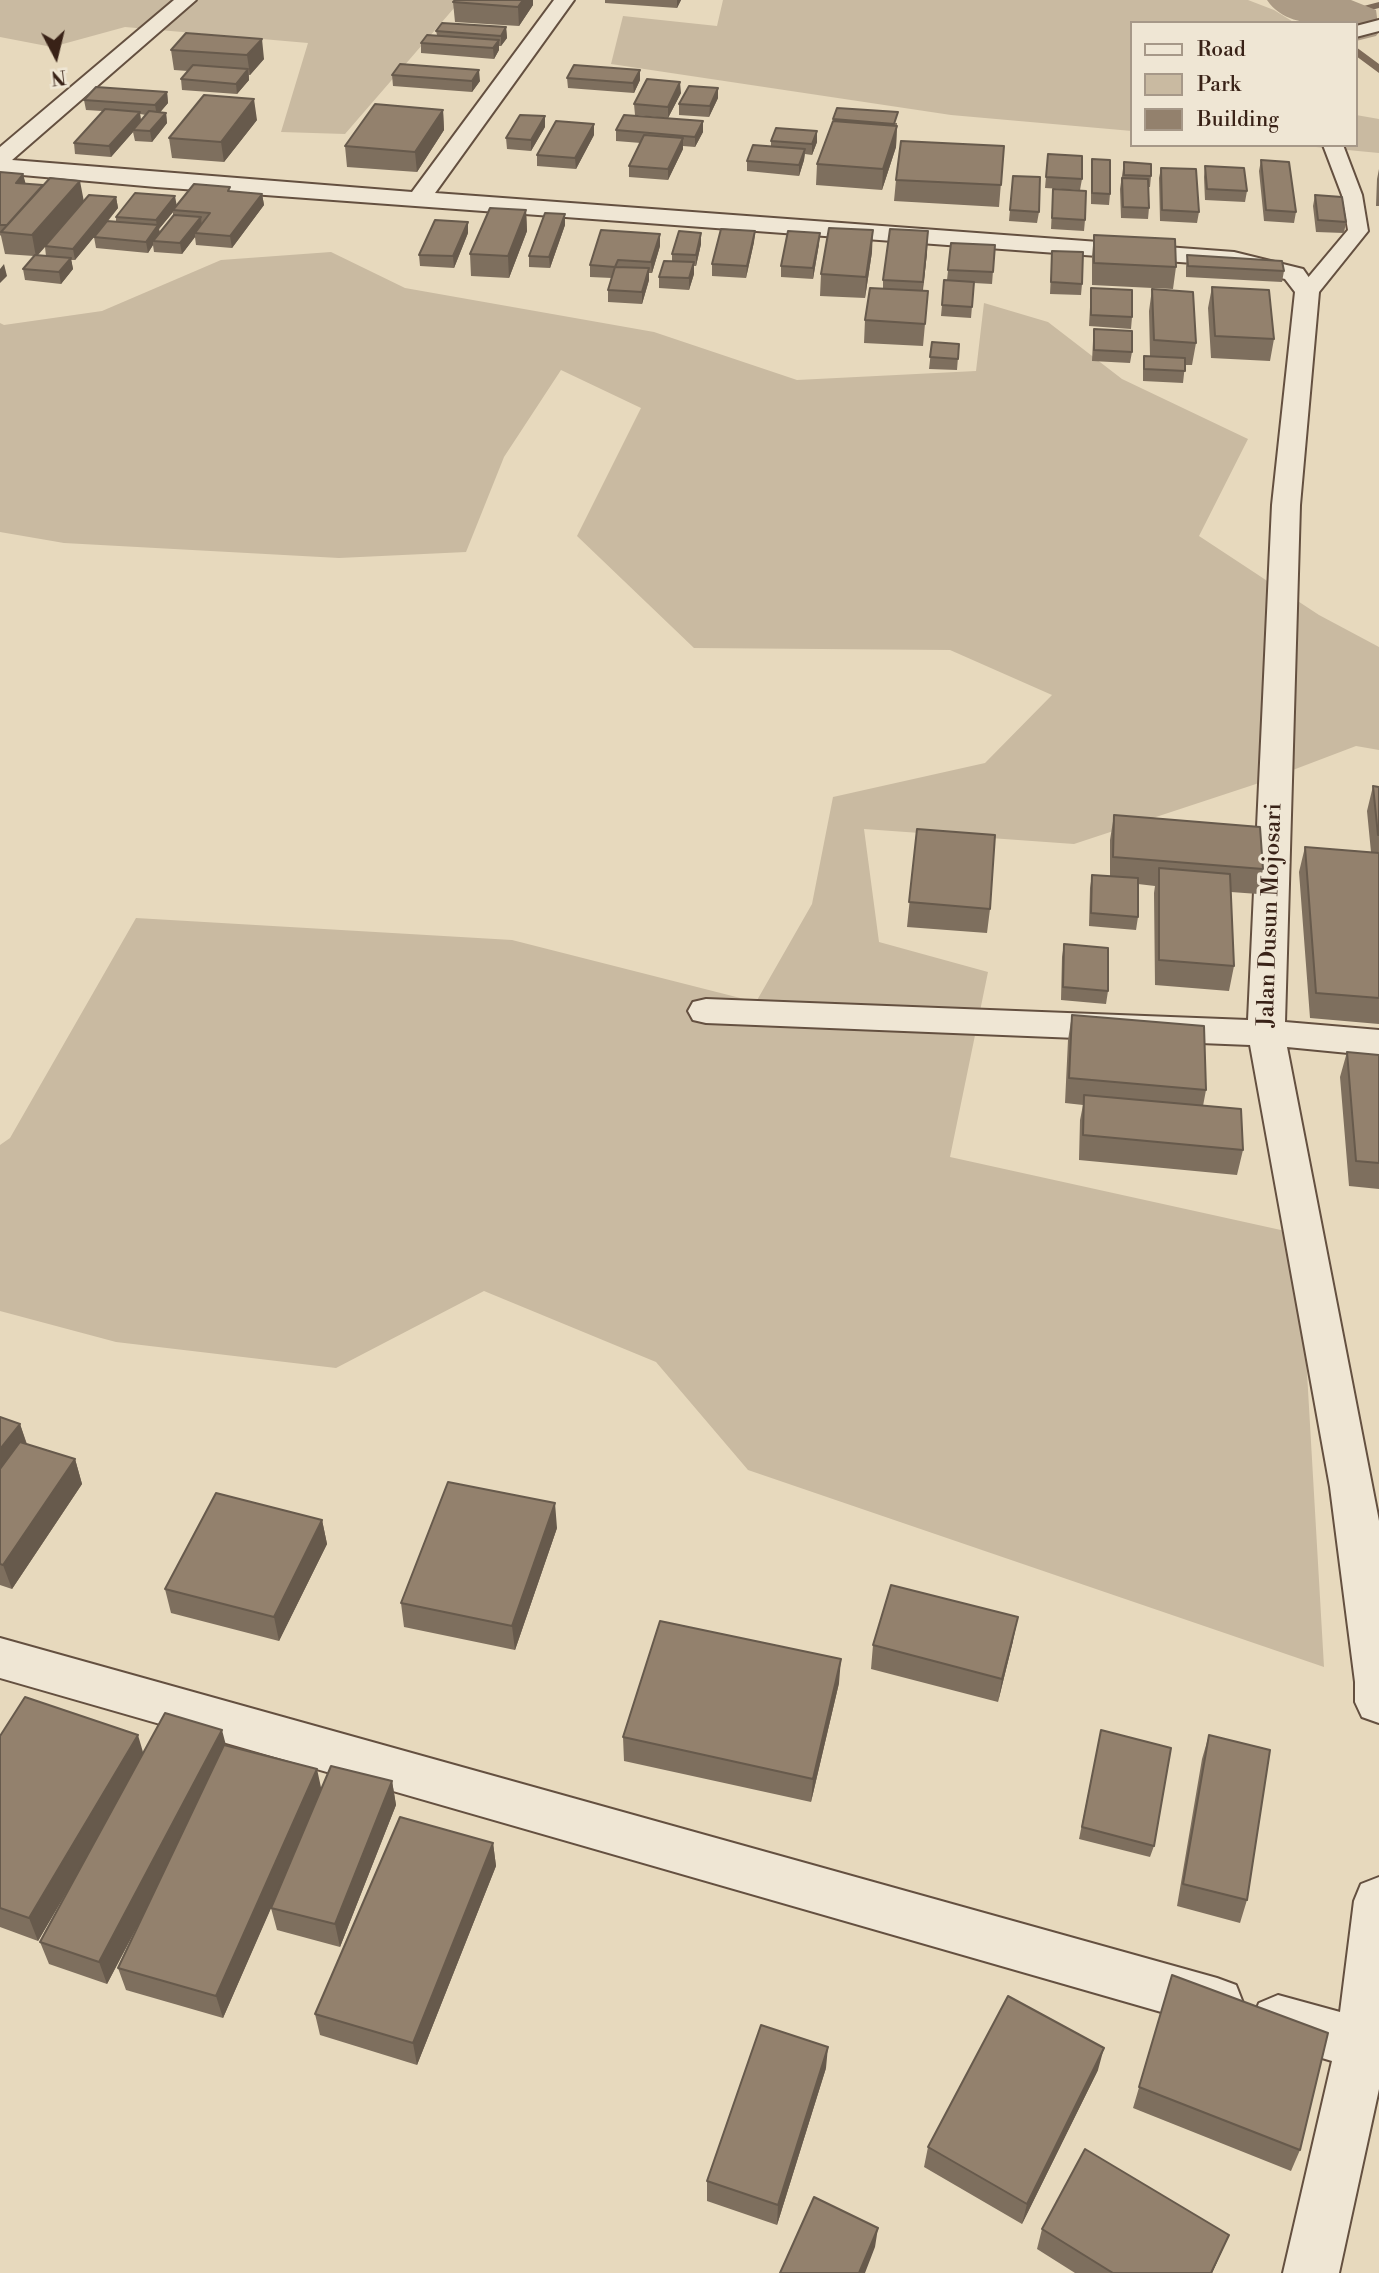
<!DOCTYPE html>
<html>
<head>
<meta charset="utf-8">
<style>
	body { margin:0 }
	#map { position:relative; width:1379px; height:2273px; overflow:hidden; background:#e7d9bd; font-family:"Libre Bodoni",serif }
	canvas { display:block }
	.legend { position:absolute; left:1130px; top:21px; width:228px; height:126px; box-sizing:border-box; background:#efe6d4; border:2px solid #a69888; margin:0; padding:9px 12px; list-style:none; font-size:21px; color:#392217 }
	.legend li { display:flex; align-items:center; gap:14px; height:35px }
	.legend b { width:35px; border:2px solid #a69888 }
	.north { position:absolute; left:21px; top:21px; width:70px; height:70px; -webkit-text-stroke:5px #efe6d4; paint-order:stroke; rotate:173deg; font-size:19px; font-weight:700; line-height:28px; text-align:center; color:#392217 }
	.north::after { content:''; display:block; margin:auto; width:24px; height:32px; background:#392217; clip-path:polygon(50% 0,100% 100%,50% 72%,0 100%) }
</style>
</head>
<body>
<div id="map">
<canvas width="1379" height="2273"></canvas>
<ul class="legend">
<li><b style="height:9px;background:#efe6d4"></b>Road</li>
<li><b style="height:19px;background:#c9baa1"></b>Park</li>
<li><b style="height:19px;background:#93816d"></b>Building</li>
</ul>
<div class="north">N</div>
</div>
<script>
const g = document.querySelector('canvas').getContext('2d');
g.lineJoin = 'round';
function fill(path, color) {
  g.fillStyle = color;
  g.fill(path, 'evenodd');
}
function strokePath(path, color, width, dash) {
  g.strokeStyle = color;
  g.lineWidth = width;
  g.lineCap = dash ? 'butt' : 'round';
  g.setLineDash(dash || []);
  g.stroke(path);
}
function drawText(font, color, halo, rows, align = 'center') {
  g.font = font + ' "Libre Bodoni",serif';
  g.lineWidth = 7;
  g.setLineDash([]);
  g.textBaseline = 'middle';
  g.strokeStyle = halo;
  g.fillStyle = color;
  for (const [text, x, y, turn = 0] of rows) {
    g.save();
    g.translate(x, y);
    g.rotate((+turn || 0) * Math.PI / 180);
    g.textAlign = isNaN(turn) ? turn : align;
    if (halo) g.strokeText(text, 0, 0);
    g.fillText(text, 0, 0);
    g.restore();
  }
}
fill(new Path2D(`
	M0,0H461L345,134L281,132L308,43L125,27L52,47L0,37Z
	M723,0H1248L1274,10L1295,23H1132V131L951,115L611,64L623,16L717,26Z
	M1356,115L1379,119V153L1295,145H1356Z
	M331,252L405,288L654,332L797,380L976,371L984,303L1048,322L1122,379L1248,439L1199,536L1319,615L1379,647V750L1356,746L1256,784L1074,844L864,829L879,942L988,972L950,1157L1299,1234L1324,1667L748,1470L656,1362L484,1291L336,1368L116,1342L0,1311V1145L10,1138L136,918L512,940L756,1002L812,904L833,797L985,763L1052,695L950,650L694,648L577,536L641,408L561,370L504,457L466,552L339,558L64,543L0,532V323L4,325L102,311L221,260Z`), '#c9baa1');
fill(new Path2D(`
	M1379,2V8L1341,18L1339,23H1329L1333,14Z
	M1356,47L1379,64V73L1356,56Z`), '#7e6b59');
fill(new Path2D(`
	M1267,0H1351L1376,10L1379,32L1376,36L1356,41V23C1324,23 1287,29 1267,0Z`), '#ac9b85');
const service = new Path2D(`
	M1379,20V31L1356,37V26Z
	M1323,145H1343L1362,195L1368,231L1315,297H1299L1296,292L1348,230L1342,195Z`);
const minor = new Path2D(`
	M174,0H196L12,160L412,192L554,0H574L435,193L1234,252L1303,269L1319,292L1300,505L1285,1022L1379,1030V1056L1287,1047L1379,1521V1723L1362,1717L1355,1702V1682L1330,1487L1250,1045L706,1023L693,1020L688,1011L693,1002L706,999L1248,1020L1272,505L1295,292L1285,279L1234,266L156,187L0,173V147Z
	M0,1638L1217,1978L1236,1985L1243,2003L1236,2021L1217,2028L0,1678Z
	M1379,1877V2089L1339,2273H1283L1332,2061L1259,2039L1252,2021L1259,2003L1278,1995L1340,2012L1354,1901L1361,1884Z`);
strokePath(service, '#645040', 4);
strokePath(minor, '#645040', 4);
fill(service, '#efe6d4');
fill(minor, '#efe6d4');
fill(new Path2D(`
	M605,0H681L677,8L605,3Z
	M453,2L533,5L519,26L455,22Z
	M506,27L507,38L501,46H499V50L494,59L421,53V43L437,35L436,31Z
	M186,33L264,59L250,75H249V80L237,94L182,90L181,79L188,71L174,70L171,50Z
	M392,75L480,81L472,92L393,86Z
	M567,78L640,80L634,93L568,88Z
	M167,92L168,103L160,112L166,113L167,123L152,142L135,141L133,132L111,157L75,154L74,143L102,111L86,110L84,100ZM140,114L146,115L141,121Z
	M681,93L668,118L635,115L634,104Z
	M718,98L709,117L679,115V104Z
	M443,110L444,130L417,172L347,167L345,146Z
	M833,119L897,123L896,147L882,190L816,185L817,164L833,122Z
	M257,120L224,162L172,158L169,138Z
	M703,121V132L695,147L683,146V149L668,180L629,177V166L641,143L616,141V130Z
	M545,127L531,151L507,149L506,138Z
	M817,131V142L812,155L805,154L804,160L799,176L747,171V161L771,147V141Z
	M594,135L576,169L537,166V155Z
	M1004,146L999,207L894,201L896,180Z
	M1048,154L1082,179L1080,190L1045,188Z
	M1092,159L1110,194L1109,205L1091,204V170Z
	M1261,160L1296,212L1294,223L1264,221L1259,171Z
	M1124,162L1151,176L1150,187H1149V208L1148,219L1121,218L1120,189Z
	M1205,166L1247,191L1245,202L1205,200L1204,177Z
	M1161,168L1199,212L1197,223L1160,221L1159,178Z
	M1379,169V206H1376L1377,179Z
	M0,172L23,174L25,184L84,201L116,197L118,208L108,221L116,222V217L176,205L231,191L262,194L264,205L232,248L196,245L195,237L182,254L154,252L153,245L148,253L96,248L94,237L75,260H71L73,269L61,284L25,280L23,269L34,256L5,254L1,236L0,235ZM173,212V215L160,232L159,229ZM45,247L46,256L38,255Z
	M1013,176L1039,212L1037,223L1009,221Z
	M1053,189L1085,220L1084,231L1051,229Z
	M1315,195L1346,222L1344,233L1316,232L1313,206Z
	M526,210L527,231L509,278L471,276L470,254Z
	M565,214V225L550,268L529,267V256Z
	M755,231L754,242L746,278L712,276V264Z
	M468,233L454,268L420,266L419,255Z
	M701,233V244L696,266H694V274L689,290L659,288V277L672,261V254Z
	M660,234V246L652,273H649V280L642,304L608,302V290L612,278L590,277V265Z
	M1094,235L1176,267L1173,289L1092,285V256Z
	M951,243L995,245L992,284L974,283L971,318L941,316L942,305L947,280Z
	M819,244L813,279L781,277V266Z
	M1052,251L1082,284L1081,295L1050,294Z
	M872,252L865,298L820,296L821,274Z
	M927,253L923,290L928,291L923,346L864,343L865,320L883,288V280Z
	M1187,255L1284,271L1282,282L1186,277V267Z
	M1212,287L1274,339L1270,361L1211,358L1208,308Z
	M1091,288L1132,317L1131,329L1089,326Z
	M1152,289L1196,343L1192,365H1185L1183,383L1143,381V368L1144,356H1150L1149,311Z
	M1094,329L1132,352L1130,363L1092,361L1093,341Z
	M932,342L959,344L957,370L929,369Z
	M1373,786L1379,787V1024L1310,1018L1299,872L1305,847L1371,852L1367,811Z
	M1114,815L1263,869L1258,894L1231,892L1234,966L1229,991L1155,985L1154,893L1155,886L1138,884V917L1136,930L1089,926L1090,888L1092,875L1110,876V840Z
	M917,829L990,909L987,933L907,927Z
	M1064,944L1108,991L1106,1004L1061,1000L1062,957Z
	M1072,1015L1206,1090L1203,1106L1243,1150L1237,1175L1079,1160L1080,1120L1083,1105L1065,1103L1068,1040Z
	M1347,1052L1379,1055V1189L1349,1186L1340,1077Z
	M0,1417L20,1424L27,1444L75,1459L82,1484L12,1589L0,1585Z
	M322,1520L327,1544L279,1641L171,1613L165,1589Z
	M557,1528L515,1650L404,1627L401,1603Z
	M1013,1641L998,1702L871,1669L873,1645Z
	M839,1683L811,1802L624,1761L623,1737Z
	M1101,1730L1154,1846L1150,1857L1079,1839Z
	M1209,1735L1247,1900L1240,1923L1177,1906L1202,1759Z
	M0,1736L143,1753L226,1745L321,1789L392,1781L396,1805L340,1947L277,1930L271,1908L272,1905L223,2018L126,1990L118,1968L147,1908L107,1984L49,1964L40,1942L75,1877L38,1941L0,1927Z
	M493,1843L496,1866L417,2065L320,2035L315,2014Z
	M1172,1975L1300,2150L1291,2171L1133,2108Z
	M826,2068L777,2225L707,2201V2181Z
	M1098,2070L1022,2224L924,2167L928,2147Z
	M1042,2229L1229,2235L1212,2273H1075L1037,2249Z`), '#7e6f5e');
fill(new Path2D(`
	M523,0H533V5L519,26L518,7Z
	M677,0H681L677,8Z
	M506,27L507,38L501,46V36Z
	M262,39L264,59L250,75L247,55Z
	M499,40V50L494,59L493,48Z
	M248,69L249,80L237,94L236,84Z
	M479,70L480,81L472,92V81Z
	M640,70V80L634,93L633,83Z
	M680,82L681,93L668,118V107Z
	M718,88V98L709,117L710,106Z
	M167,92L168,103L157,116L155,105Z
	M254,99L257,120L224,162L221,142Z
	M443,110L444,130L417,172L415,152Z
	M140,112L141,122L133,130V132L111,157L109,146Z
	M166,113L167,123L152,142L150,131Z
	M545,116V127L531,151V140Z
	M703,121V132L695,147V137Z
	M594,124V135L576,169L575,158Z
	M897,126L896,147L882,190L883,169Z
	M817,131V142L812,155V144Z
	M683,138V149L668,180V169Z
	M805,149L804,160L799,176V165Z
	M23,174L26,185L16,183Z
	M80,181L84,202L36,257L32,235Z
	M262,194L264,205L232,248L230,236Z
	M175,196L177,207L173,210V212L159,229L160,237L153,241V245L148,253L146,242L157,227L156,220Z
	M116,197L118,208L75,260L73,249Z
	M526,210L527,231L509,278L508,256Z
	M565,214V225L550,268L549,257Z
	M201,217L202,228L195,233V237L182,254L180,243Z
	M468,222V233L454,268L453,256Z
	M873,230L872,252L865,298L866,277Z
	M755,231L754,242L746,278L747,266Z
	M928,231L927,253L921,304L923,282Z
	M701,233V244L696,266V255Z
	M820,233L819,244L813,279V268Z
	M660,234V246L652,273L651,262Z
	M71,258L73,269L61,284L59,272Z
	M694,262V274L689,290V278Z
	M4,264L7,276L0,283V269Z
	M649,268V280L642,304V292Z
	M20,1424L28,1449L0,1484V1449Z
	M75,1459L82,1484L12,1589L3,1565Z
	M555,1503L557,1528L515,1650L512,1626Z
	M322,1520L327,1544L279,1641L274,1617Z
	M1018,1617L1013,1641L998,1702L1002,1679Z
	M841,1659L839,1683L811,1802L813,1779Z
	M222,1730L228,1753L107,1984L99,1962Z
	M138,1735L145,1759L38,1941L29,1918Z
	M317,1769L322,1792L223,2018L216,1996Z
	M392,1781L396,1805L340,1947L335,1924Z
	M493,1843L496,1866L417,2065L413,2043Z
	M828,2047L826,2068L777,2225L778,2205Z
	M1104,2048L1098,2070L1022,2224L1027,2204Z
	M878,2228L875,2247L865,2273H859Z
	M1229,2235L1212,2273H1211Z`), '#675a4c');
const building = new Path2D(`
	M455,0H523L518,7L453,2Z
	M442,23L506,27L501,36L436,31Z
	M186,33L262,39L247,55L171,50Z
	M427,35L499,40L493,48L421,43Z
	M400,64L479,70L472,81L392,75Z
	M193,65L248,69L236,84L181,79Z
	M574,65L640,70L633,83L567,78Z
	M647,79L680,82L668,107L634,104Z
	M689,86L718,88L710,106L679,104Z
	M96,87L167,92L155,105L84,100Z
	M204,95L254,99L221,142L169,138Z
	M375,104L443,110L415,152L345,146Z
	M837,108L898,112L894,124L833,119Z
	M105,109L140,112L109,146L74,143Z
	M149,111L166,113L150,131L133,130Z
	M520,115L545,116L531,140L506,138Z
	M624,115L703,121L695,137L616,130Z
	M556,121L594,124L575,158L537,155Z
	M833,121L897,126L883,169L817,164Z
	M776,128L817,131L812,144L771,141Z
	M644,135L683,138L668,169L629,166Z
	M901,141L1004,146L1001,185L896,180Z
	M753,145L805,149L799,165L747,161Z
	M1048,154L1082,156V179L1046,177Z
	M1092,159L1110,160V194L1092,193Z
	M1261,160L1289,162L1296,212L1266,210Z
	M1124,162L1151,164V176L1124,175Z
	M1205,166L1244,168L1247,191L1207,189Z
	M1161,168L1196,169L1199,212L1162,210Z
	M0,172L23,174L16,183L43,185L7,225H0Z
	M1013,176L1040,177L1039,212L1010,210Z
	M50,178L80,181L32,235L1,232Z
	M1122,178L1148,179L1149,208L1123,207Z
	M194,184L230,187L228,191L262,194L230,236L195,233L210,213L173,210Z
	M1053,189L1086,191L1085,220L1052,218Z
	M135,193L175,196L156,220L116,217Z
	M89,195L116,197L73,249L45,246Z
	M1315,195L1342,197L1346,222L1318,220Z
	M490,208L526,210L508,256L470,254Z
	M545,213L565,214L549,257L529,256Z
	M174,215L201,217L180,243L153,241Z
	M435,220L468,222L453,256L419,255Z
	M107,221L158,225L146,242L94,237Z
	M829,228L873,230L866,277L821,274Z
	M721,229L755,231L747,266L712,264Z
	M890,229L928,231L923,282L883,280Z
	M601,230L660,234L651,262L618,260L615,267L590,265Z
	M679,231L701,233L696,255L672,254Z
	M788,231L820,233L813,268L781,266Z
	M1094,235L1175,239L1176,267L1094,263Z
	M951,243L995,245L993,272L948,270Z
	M1052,251L1083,252L1082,284L1051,282Z
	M35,255L71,258L59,272L23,269Z
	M1187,255L1282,261L1284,271L1188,266Z
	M664,261L694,262L689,278L659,277Z
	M615,267L649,268L642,292L608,290Z
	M944,280L974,282L972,307L942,305Z
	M1212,287L1269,290L1274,339L1215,336Z
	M870,288L928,291L925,324L865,320Z
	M1091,288L1132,290V317L1091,315Z
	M1152,289L1193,292L1196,343L1154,340Z
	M1094,329L1132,331V352L1094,350Z
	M932,342L959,344L958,359L930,357Z
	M1144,356L1185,358V371L1144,369Z
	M1373,786L1379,787V835H1378Z
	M1114,815L1260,827L1263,869L1113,857Z
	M917,829L995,835L990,909L909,902Z
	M1305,847L1379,853V998L1316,993Z
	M1159,868L1230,874L1234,966L1159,960Z
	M1092,875L1138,878V917L1091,913Z
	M1064,944L1108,948V991L1063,987Z
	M1072,1015L1204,1026L1206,1090L1069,1078Z
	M1347,1052L1379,1055V1163L1356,1161Z
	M1084,1095L1241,1109L1243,1150L1083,1135Z
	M0,1417L20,1424L0,1449Z
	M20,1442L75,1459L3,1565L0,1564V1469Z
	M448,1482L555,1503L512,1626L401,1603Z
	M216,1493L322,1520L274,1617L165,1589Z
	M891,1585L1018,1617L1002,1679L873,1645Z
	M660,1621L841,1659L813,1779L623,1737Z
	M25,1697L138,1735L29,1918L0,1908V1736Z
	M165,1713L222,1730L99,1962L40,1942Z
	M1101,1730L1171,1748L1154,1846L1082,1827Z
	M1209,1735L1270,1750L1247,1900L1183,1884Z
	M224,1745L317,1769L216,1996L118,1968Z
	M331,1766L392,1781L335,1924L271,1908Z
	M400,1817L493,1843L413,2043L315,2014Z
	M1172,1975L1328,2033L1300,2150L1139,2087Z
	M1008,1996L1104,2048L1027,2204L928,2147Z
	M761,2025L828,2047L778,2205L707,2181Z
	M1085,2149L1229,2235L1211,2273H1113L1042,2229Z
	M814,2197L878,2228L859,2273H780Z`);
fill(building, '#93816d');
strokePath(building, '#675a4c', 2);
drawText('23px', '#392217', '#efe6d4', [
	["Jalan Dusun Mojosari",1271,915,-88]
]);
</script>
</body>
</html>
